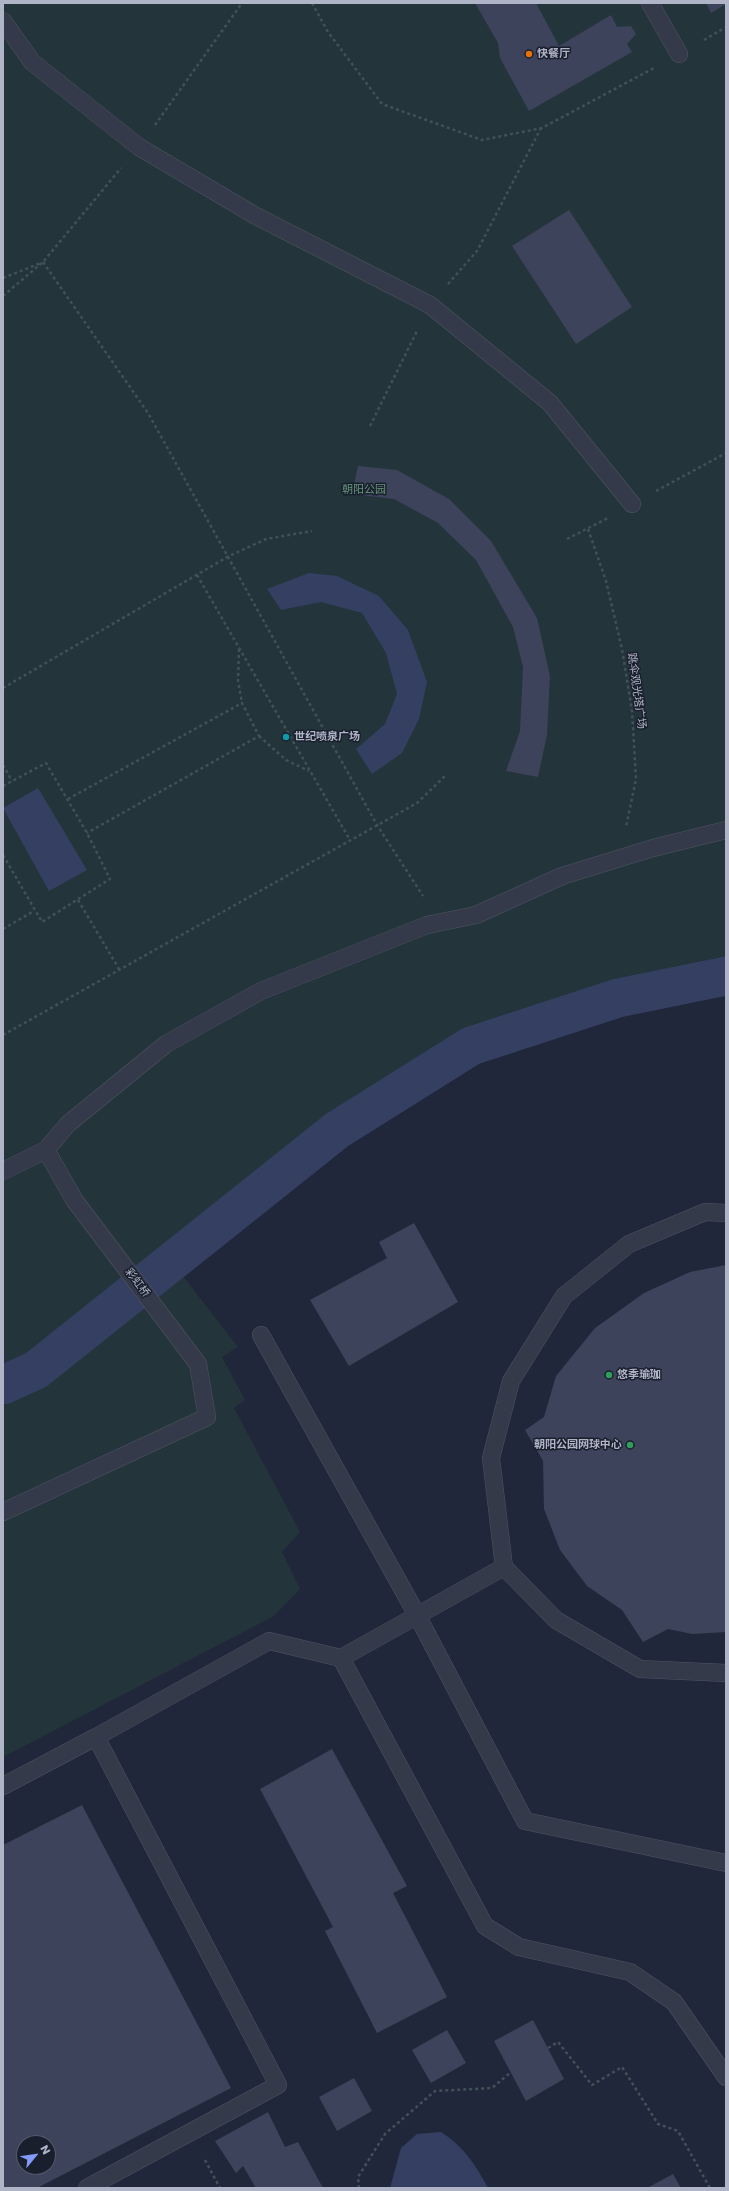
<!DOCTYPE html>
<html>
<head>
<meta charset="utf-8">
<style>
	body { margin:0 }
	#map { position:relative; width:729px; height:2191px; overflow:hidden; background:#21273a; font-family:Poppins,sans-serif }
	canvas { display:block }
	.frame { position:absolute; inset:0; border:4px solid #afb4c6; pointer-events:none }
	.north { position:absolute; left:16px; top:2135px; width:40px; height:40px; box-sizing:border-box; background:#1a1f2e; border:1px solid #565b6b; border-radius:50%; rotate:61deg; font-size:11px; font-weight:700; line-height:16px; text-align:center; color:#afb4c6 }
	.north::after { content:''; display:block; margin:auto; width:14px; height:18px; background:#829af9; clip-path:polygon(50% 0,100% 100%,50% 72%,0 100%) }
</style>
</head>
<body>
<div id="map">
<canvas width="729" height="2191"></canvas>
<div class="frame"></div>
<div class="north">N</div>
</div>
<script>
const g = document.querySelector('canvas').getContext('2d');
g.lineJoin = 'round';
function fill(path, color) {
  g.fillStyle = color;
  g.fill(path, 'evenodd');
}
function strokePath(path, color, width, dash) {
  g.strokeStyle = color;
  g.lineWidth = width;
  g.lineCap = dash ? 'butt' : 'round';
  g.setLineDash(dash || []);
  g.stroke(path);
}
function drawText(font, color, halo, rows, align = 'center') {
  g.font = font + ' Poppins,"Noto Sans SC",sans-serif';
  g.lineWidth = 3;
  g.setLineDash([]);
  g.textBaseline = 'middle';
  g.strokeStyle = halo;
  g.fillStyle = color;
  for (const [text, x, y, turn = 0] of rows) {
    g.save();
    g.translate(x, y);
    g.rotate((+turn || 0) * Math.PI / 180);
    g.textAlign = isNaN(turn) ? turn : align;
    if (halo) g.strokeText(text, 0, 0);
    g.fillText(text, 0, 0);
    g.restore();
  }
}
fill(new Path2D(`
	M3,3H726V976L618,998L471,1046L337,1130L172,1262L238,1347L222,1357L245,1400L234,1408L300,1532L282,1552L300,1589L274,1616L3,1757Z`), '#23343b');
fill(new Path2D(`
	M309,573L337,576L379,596L408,630L427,682L419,719L402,753L372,774L356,749L385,724L397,694L386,653L362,613L321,602L281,610L267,589Z
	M38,788L87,870L49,891L3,808Z
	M441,2132C462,2145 476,2165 488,2188H390L401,2148L417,2134Z`), '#353f61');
strokePath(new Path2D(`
	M3,1385L36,1370L337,1130L471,1046L618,998L726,976`), '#353f61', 39);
fill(new Path2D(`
	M475,3H536L559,46L611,15L617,27L631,26L636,34L627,44L632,52L529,111L500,58L498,43Z
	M706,3H726V4L711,13Z
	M569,210L632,307L576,344L512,246Z
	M358,466L397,470L449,499L491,541L537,618L550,676L547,735L538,777L506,771L520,731L523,667L513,627L476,560L438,523L394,499L352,494Z
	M414,1223L458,1302L349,1366L310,1300L387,1258L379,1242Z
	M726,1265V1632L692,1634L668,1629L643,1642L622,1610L587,1586L560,1550L544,1509L543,1461L525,1430L544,1417L556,1376L595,1328L644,1293L690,1272Z
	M332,1749L407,1886L393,1893L447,1997L377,2033L325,1931L333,1927L260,1789Z
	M82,1805L231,2088L37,2188H3V1845ZM24,2143H48V2167H24Z
	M533,2020L564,2079L526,2101L494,2041Z
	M447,2030L466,2063L431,2083L412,2050Z
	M354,2078L372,2111L337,2131L319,2097Z
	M268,2112L285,2147L298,2142L323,2188H256L243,2166L236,2173L215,2141Z
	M673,2174L681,2188H647Z`), '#3d435a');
const service = new Path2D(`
	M650,3L679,54
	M3,21L32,62L139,147L256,216L430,305L550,403L632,504
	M3,1171L46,1150L68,1124L166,1044L261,991L427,925L476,915L562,876L653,848L726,830
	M726,1213L705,1212L629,1244L564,1296L511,1381L491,1458L504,1567L556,1620L640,1669L726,1673
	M261,1335L417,1615L525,1821L726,1863
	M3,1512L207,1417L198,1364L75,1201L46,1150
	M341,1658L485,1926L519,1947L630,1972L674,2002L726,2077
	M96,1737L269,1641L341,1658L504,1567
	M3,1786L96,1737L278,2085L87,2188`);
strokePath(service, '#4f5465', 18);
strokePath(new Path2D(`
	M312,3L328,32L382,104L482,140L542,128L654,68
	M704,40L726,27
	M155,125L242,3
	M43,262L148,413L377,825L423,896
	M3,278L41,263
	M448,284L477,251L541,128
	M3,296L43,262L121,168
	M370,426L417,331
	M656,491L726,453
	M588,529L606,581L622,649L632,711L636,779L626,827
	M567,539L608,518
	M197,575L350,840
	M239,649L238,681L242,703
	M3,688L229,556L266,539L312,531
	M259,736L286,760L309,771
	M3,765L12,781
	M3,786L46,763L87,833L110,879L42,922L3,855
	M68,799L242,703L259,736L87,833
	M78,900L119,969
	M3,929L34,911
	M3,1035L417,803L445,776
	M548,2048L558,2042L592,2085L622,2067L658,2124L678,2131L710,2188
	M205,2160L220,2188
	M359,2188L358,2177L385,2134L435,2091L492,2088L511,2072`), '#415158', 2.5, [3, 3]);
strokePath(service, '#353a4a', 17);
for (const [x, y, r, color] of [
	[529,54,4,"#e8710a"],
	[286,737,4,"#0f9aa8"],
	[609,1375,4,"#2e9e5b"],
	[630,1445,4,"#2e9e5b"]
]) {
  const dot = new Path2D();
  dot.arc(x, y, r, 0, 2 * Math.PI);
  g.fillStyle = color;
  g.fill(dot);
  strokePath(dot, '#1a1f2e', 1.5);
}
drawText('bold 11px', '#afb4c6', '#1a1f2e', [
	["快餐厅",537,54],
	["世纪喷泉广场",294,737],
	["悠季瑜珈",617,1375],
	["朝阳公园网球中心",622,1445,"right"]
], 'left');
drawText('11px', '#66977a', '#1a1f2e', [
	["朝阳公园",364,490]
]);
drawText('11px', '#afb4c6', '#1a1f2e', [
	["跳伞观光塔广场",636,691,82],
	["彩虹桥",137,1283,53]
]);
</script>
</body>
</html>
